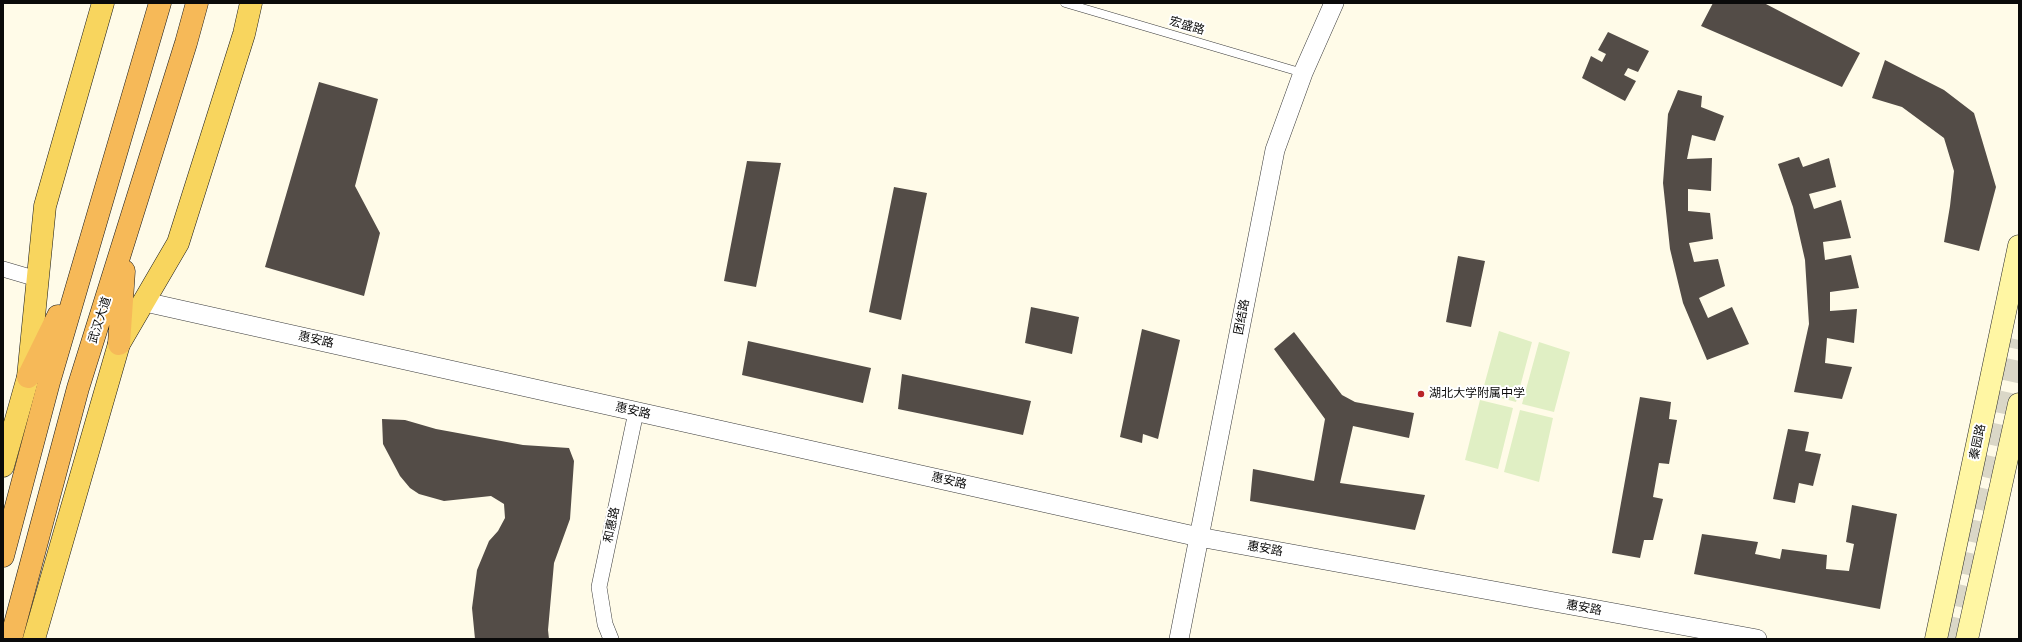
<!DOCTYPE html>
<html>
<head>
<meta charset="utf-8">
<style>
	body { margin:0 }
	#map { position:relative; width:2022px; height:642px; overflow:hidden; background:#fffbe8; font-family:"Noto Serif",serif }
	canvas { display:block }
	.frame { position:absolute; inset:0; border:4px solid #0a0a0a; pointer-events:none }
</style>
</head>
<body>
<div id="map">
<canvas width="2022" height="642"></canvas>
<div class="frame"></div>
</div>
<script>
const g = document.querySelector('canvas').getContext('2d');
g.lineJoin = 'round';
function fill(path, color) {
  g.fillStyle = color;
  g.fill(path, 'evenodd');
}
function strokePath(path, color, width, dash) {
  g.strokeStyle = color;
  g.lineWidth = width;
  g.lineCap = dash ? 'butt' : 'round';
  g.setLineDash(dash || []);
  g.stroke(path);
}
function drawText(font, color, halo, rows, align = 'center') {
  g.font = font + ' "Noto Serif","Noto Sans SC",serif';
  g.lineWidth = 4;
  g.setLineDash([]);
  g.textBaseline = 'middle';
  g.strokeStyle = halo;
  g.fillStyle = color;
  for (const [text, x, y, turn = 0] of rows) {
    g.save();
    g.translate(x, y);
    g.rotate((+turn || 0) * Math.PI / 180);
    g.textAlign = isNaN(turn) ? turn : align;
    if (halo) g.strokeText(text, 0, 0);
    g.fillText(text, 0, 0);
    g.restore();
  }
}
fill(new Path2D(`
	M1499,331L1532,342L1516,402L1482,393Z
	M1539,342L1570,352L1554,412L1522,404Z
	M1480,400L1513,408L1498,469L1465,460Z
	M1520,410L1553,418L1539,482L1504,472Z`), '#e0efc4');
fill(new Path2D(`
	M1713,3H1764L1860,53L1842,87L1701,26Z
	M1608,32L1649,51L1638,72L1628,68L1624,75L1636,81L1625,101L1582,78L1591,56L1602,62L1606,54L1598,50Z
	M1885,60L1944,90L1974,113L1996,187L1979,251L1944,242L1950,206L1954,171L1944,138L1902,107L1872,98Z
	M319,82L378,99L355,186L380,233L364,296L265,267Z
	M1678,90L1702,96L1701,107L1724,116L1715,141L1692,135L1687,159L1712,158L1711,191L1688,189V211L1710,213L1713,239L1689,243L1694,262L1718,259L1725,286L1699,298L1708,318L1732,307L1749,344L1707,360L1683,303L1670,249L1663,183L1668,114Z
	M1799,157L1803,167L1829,158L1836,187L1809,194L1814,209L1841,200L1851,238L1823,242L1825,260L1851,255L1859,288L1830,292V311L1857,309L1854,343L1827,338L1825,363L1852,367L1842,399L1794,392L1809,324L1805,260L1793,207L1778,164Z
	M747,161L781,163L756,287L724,281Z
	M894,187L927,193L901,320L869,312Z
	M1458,256L1485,261L1471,327L1446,322Z
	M1031,307L1079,317L1072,354L1025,343Z
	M1142,329L1180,340L1158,439L1143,434L1142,443L1120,437Z
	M1294,332L1342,395L1355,402L1414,413L1409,438L1353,426L1340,483L1425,495L1415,530L1250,501L1253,469L1314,481L1325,419L1274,349Z
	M748,341L871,368L863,403L742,375Z
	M902,374L1031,401L1023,435L898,409Z
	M1640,397L1671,402L1669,419L1677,420L1669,464L1659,463L1653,497L1663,499L1653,540H1644L1640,558L1612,553Z
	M382,419L405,420L436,429L523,445L569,448L574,461L570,519L554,563L548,630L549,639H475L472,608L477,570L489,541L498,531L505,518L504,504L491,496L444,501L419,494L410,488L400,476L383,444Z
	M1788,429L1809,432L1805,451L1821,454L1813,486L1799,483L1795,503L1773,499Z
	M1852,505L1897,514L1880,609L1694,574L1702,534L1758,542L1755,554L1780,559L1782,549L1827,555L1826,569L1849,571L1854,544L1846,542Z`), '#534c47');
strokePath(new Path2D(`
	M1952,639L2019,340`), '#dad7c7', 22, [22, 11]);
const service = new Path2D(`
	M1065,3L1303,73`);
const minor = new Path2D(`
	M3,269L37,279
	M611,639L605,624L599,587L636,412`);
const tertiary = new Path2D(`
	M145,302L1199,537L1757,639
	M1179,639L1275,150L1303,73L1334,3`);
const secondary = new Path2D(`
	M1936,639L2019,246
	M1967,639L2019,404`);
const primary = new Path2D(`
	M3,466L28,377L45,206L103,3
	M34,639L119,344L178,243L244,34L251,3`);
const trunk = new Path2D(`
	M119,344L124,271
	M28,377L58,316
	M3,556L49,382L160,3
	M11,639L78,388L186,43L197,3`);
strokePath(service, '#3d3d3d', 9);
strokePath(minor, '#3d3d3d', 16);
strokePath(tertiary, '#3d3d3d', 20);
strokePath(secondary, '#2c2c2c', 23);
strokePath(primary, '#1b1b1b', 23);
strokePath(trunk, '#1b1b1b', 23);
strokePath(service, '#fff', 8);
strokePath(minor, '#fff', 15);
strokePath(tertiary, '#fff', 19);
strokePath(secondary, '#fff6a3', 22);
strokePath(primary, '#f8d55e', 22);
strokePath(trunk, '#f6b958', 22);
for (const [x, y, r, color] of [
	[1421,394,4,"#b92429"]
]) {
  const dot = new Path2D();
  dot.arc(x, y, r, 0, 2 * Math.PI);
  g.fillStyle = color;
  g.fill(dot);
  strokePath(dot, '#fff', 1.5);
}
drawText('12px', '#0a0a0a', '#fff', [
	["宏盛路",1187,26,16],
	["团结路",1242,317,-79],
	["武汉大道",100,320,-72],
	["惠安路",316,340,13],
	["惠安路",633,411,13],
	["秦园路",1978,442,-78],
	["惠安路",949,481,13],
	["和惠路",612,525,-78],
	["惠安路",1265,549,10],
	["惠安路",1584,608,10]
]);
drawText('12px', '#0a0a0a', '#fff', [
	["湖北大学附属中学",1429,394]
], 'left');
</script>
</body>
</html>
